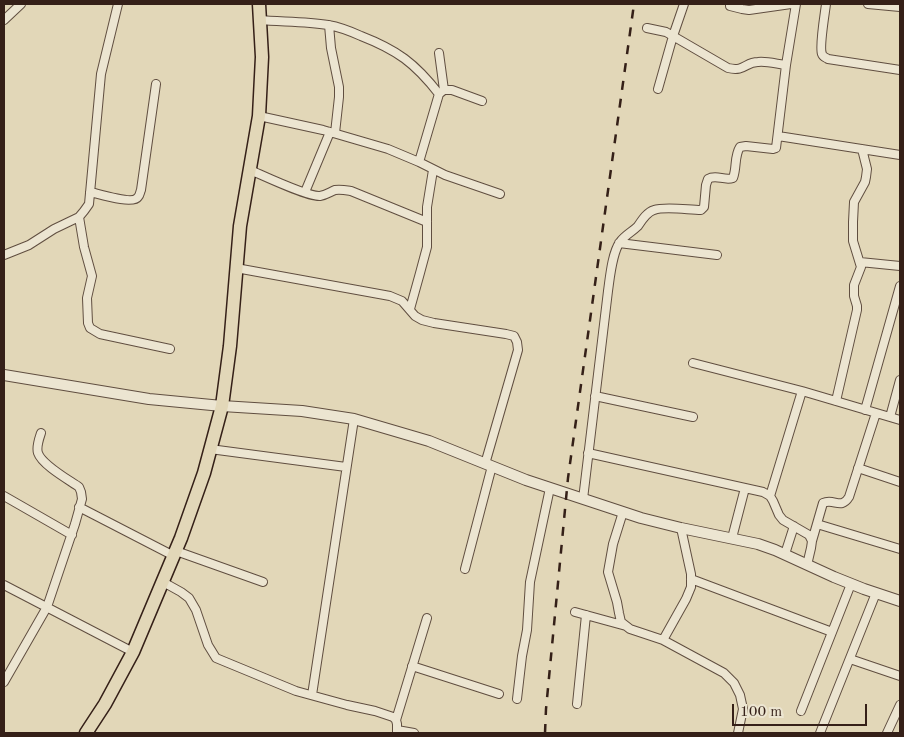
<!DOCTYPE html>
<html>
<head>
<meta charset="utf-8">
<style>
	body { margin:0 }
	#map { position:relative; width:904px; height:737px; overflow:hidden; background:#e2d7b8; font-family:"Old Standard TT",serif }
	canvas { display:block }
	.frame { position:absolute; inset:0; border:5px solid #352018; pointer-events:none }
	.scale { position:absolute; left:732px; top:704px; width:135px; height:22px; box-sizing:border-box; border:2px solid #352018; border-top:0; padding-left:6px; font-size:15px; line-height:18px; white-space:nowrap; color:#352018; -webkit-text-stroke:4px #ece5d1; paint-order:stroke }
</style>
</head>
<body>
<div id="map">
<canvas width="904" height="737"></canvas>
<div class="frame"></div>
<div class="scale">100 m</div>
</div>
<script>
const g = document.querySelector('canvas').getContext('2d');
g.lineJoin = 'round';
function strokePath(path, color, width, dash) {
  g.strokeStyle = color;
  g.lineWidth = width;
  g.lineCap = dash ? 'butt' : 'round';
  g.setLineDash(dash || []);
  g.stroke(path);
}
const minor = new Path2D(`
	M730,4V6L742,9L749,10L791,4
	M826,4C825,13 819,47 822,54C823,57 825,57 828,59L900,70
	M868,4L900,7
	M4,20L21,4
	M259,20C282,22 306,21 328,25C340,27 350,31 361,36C397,50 415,63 439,94
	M329,25L331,48L339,87V97L335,133
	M647,28L666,32L728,68C745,72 745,62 758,62C767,61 777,64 786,65
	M439,53L444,90
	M658,89L673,36L684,4
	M259,116L323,130L388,149L419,162L445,175L500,194
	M778,136L900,155
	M419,162L439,94L444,90H452L482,101
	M250,170C264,176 308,197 320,196C326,195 330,192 335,190C340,189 345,190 351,191L427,222
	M90,192C99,194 133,205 138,197C140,195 140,192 141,190L156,84
	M305,192L330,132
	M79,217L84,247L92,276L87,298L88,323L90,328L100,334L170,349
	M619,243L717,255
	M4,255L29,245L54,229L79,217L84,211L89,204L101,74L118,4
	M860,262L900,266
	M236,268L390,296L402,301L415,316L422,320L434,323L506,334L514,336L517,342L518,350L485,464
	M410,309L420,273L427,247V207L433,170
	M693,363L802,391L900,420
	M595,396L693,417
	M836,401L857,310V306L854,296V285L861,267L853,241V222L854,202L865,182L866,177L867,169L862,149
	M865,410L900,286
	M890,417L900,380
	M210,449L346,467
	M588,453L736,486L763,492L770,496L773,501L779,515L783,520L809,535L812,541L811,548L807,565
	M858,468L900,482
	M4,496L72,535
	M770,496L802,391
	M583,499L608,291C610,277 612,253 620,242C625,235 632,232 638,226C642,220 647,212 654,210C665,206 689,210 701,210L704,207L706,185L708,179C716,174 724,181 733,178C737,168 734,156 740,147L746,146L773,149L776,148L786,65L796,4
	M79,507L174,556
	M623,512L613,544L608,572L617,602L619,613L621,622L630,629L663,640L724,673L734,683L740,695L743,709L738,733
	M817,524L900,549
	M732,538L745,488
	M812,541L823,503C834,498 841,510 849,497L876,413
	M176,551L263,582
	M785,554L794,526
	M465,569L492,466
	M691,579L832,632
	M163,582L181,592L189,598L196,610L208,645L216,658L296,691L347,705L375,711L393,717L396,720L397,724V733
	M4,585L133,652
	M575,612L626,626
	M663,640L686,599L691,587V574L681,528
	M850,659L900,676
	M412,666L499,694
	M4,682L47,607L75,524L82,499L81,492L79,487C69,480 42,465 38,453C36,447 39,439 41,433
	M312,695L354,419
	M517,699L522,656L527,630L530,582L550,488
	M577,704L586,615
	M801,711L851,584
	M396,720L427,618
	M397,730L414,733
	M820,733L876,593
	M887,733L900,705`);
const tertiary = new Path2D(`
	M4,375L149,399L222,406L302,411L354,419L429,441L526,480L641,518L681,528L758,544L775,550L834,577L864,589L900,601`);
const primary = new Path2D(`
	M86,733L105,704L133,652L181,538L204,473L222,406L230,346L240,226L259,116L262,57L259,4`);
strokePath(minor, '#604e40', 10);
strokePath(tertiary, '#604e40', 12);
strokePath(primary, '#352018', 15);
strokePath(minor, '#ece5d1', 8);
strokePath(tertiary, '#ece5d1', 10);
strokePath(primary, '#e2d7b8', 12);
strokePath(new Path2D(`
	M545,733L546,709L568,478L634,4`), '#352018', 2.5, [9, 9]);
</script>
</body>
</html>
